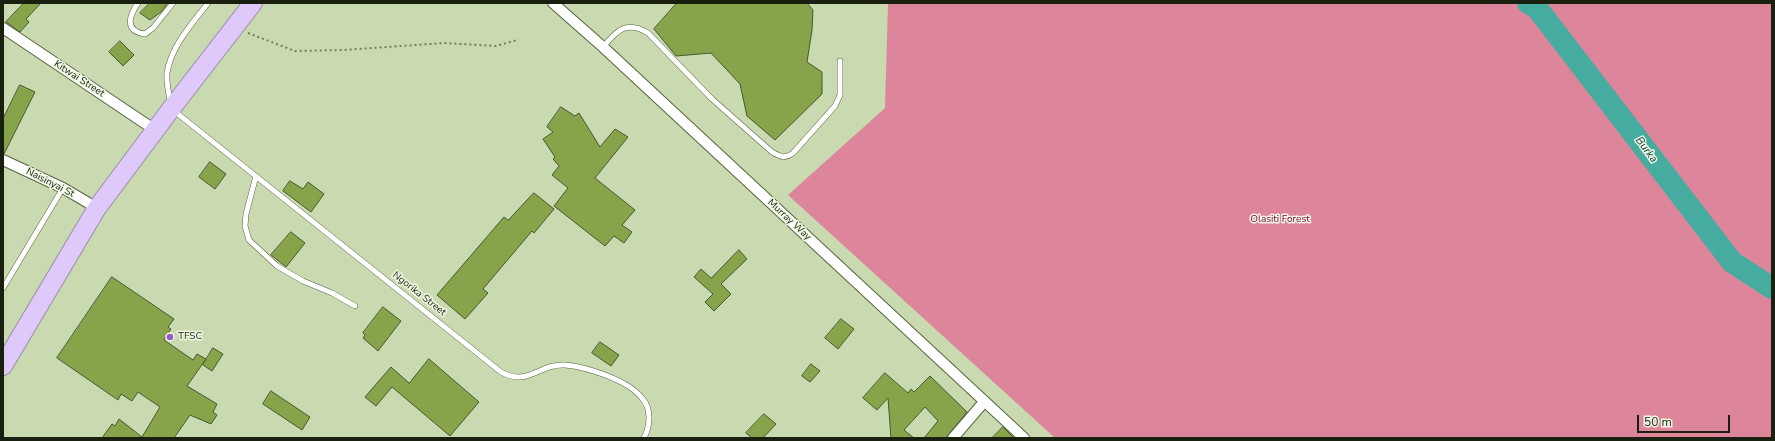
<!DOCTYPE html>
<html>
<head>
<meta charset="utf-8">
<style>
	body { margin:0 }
	#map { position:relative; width:1775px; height:441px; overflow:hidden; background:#cadab0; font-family:"Nunito Sans",sans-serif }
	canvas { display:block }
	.frame { position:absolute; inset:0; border:4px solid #1a2010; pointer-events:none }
	.scale { position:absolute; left:1637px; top:415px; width:93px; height:18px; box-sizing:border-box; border:2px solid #1a2010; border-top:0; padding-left:5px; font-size:12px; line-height:14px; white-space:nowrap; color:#1a2010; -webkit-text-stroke:3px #eff7e2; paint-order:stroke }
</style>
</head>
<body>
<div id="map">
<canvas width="1775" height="441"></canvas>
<div class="frame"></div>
<div class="scale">50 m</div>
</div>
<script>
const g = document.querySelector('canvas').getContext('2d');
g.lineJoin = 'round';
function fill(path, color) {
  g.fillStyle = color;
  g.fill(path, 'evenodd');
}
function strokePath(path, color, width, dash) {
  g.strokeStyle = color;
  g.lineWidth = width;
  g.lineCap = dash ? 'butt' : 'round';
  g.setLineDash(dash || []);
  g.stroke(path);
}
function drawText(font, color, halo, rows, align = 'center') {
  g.font = font + ' "Nunito Sans",sans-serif';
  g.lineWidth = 3;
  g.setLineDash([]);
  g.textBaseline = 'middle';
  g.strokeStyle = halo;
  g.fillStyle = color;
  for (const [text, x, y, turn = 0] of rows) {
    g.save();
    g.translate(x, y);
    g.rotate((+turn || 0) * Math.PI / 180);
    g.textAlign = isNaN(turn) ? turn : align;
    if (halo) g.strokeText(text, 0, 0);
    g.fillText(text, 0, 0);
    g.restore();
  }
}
fill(new Path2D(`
	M888,3H1772V438H1055L788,195L885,108Z`), '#dd859b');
strokePath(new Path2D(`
	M1528,3L1537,8L1732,262L1772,288`), '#45ac9f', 22);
const building = new Path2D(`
	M24,3H41L26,19L29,22L20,32L6,22Z
	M150,3H168L161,12L150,20L140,13Z
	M677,3H807L813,10L812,30L807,62L822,72V94L775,140L747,116L740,84L711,53L676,56L654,29Z
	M120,41L134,55L123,66L109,52Z
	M20,85L35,92L4,154H3V119Z
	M561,107L575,116L579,113L600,147L615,129L628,137L595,178L635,210L622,225L632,232L624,243L614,236L605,246L554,206L568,188L552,175L559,166L553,159L555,157L543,139L553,132L547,127Z
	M210,162L226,174L215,189L199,177Z
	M290,181L303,189L308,182L324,194L311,212L283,191Z
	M534,193L554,209L534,233L532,231L483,289L488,293L465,319L437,295L504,217L508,220Z
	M291,232L305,243L286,267L271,255Z
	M739,250L747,259L721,284L731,294L714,311L705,302L713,294L694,277L701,269L711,278Z
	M112,277L174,319L168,327L171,329L164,340L193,360L197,354L206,359L187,386L217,404L213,412L217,415L211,424L190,415L174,438H102L112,424L115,426L119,419L142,437L160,407L138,392L132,401L121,394L118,400L57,358Z
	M383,307L401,321L378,351L363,338L365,335L363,333Z
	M841,319L854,329L838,349L825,338Z
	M600,342L619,355L611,366L592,353Z
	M213,348L223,354L212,371L203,365Z
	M429,359L479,402L450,436L392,387L376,406L365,397L391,367L409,383Z
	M811,364L820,371L810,382L802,376Z
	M885,373L908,393L911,389L914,392L930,376L967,412L946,438H924L938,421L925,407L904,430L914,438H891L888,398L877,410L863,398Z
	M271,391L310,417L302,430L263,404Z
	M764,414L776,424L763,438H752L746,433Z
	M1003,427L1014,438H992Z`);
fill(building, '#87a44a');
strokePath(building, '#495531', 1);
const lane = new Path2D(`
	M138,3C129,16 124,31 145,34L153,28L173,3
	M603,47C617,30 627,20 648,33L712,99L772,152C781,157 784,159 793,153L835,106L840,95V61
	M170,102C169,93 166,82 167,73C171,46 192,24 208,3
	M173,110L501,372C528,387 540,363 565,365C587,367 628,380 642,398C652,409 650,426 644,438
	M256,176L246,214L245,226L249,240L277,266L303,281L332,293L355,306
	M3,288L63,188`);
const street = new Path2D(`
	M553,3L603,47L1024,438
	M3,28L155,130
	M3,160L63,188L97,208
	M953,438L984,402`);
const highway = new Path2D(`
	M3,366L97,208L171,109L253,3`);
strokePath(lane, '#56633e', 6);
strokePath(street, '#56633e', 12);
strokePath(highway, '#998ea8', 20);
strokePath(new Path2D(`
	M248,33L295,51L344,50L444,43L496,46L517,40`), '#727d60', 2, [2, 3]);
strokePath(lane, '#fff', 5);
strokePath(street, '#fff', 10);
strokePath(highway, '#dec9fa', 18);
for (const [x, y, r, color] of [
	[170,337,4,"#955ad1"]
]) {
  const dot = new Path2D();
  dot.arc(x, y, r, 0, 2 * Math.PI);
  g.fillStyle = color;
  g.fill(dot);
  strokePath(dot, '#eff7e2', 1.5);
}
drawText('10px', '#1a2010', '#eff7e2', [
	["Kitwai Street",79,79,33],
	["Naisinyai St",50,183,27],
	["Murray Way",789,220,43],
	["Ngorika Street",419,294,38]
]);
drawText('10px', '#7c0138', '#eff7e2', [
	["Olasiti Forest",1280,220]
]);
drawText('10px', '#1a2010', '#eff7e2', [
	["TFSC",178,337]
], 'left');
drawText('italic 11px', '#00413b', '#eff7e2', [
	["Burka",1646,150,53]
]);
</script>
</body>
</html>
